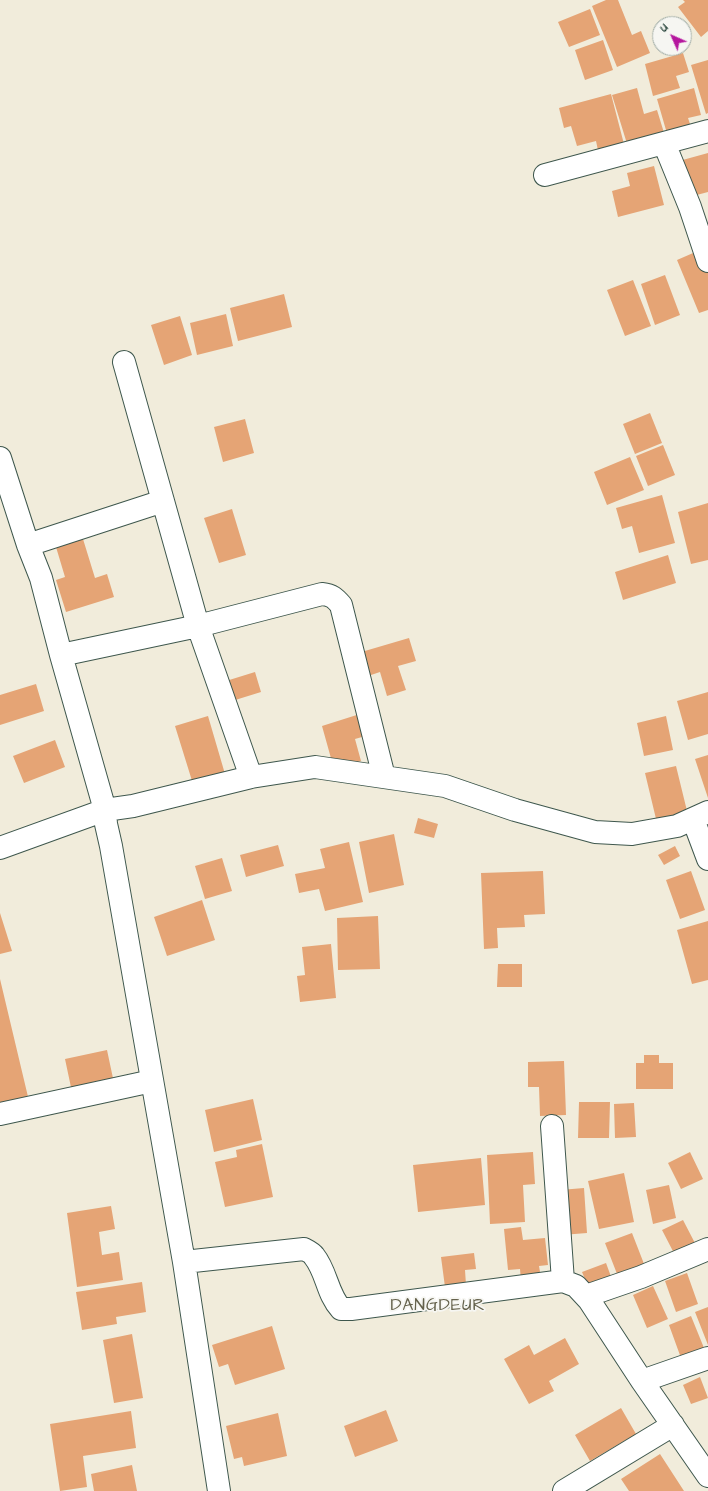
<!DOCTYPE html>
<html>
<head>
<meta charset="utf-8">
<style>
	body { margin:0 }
	#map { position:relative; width:708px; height:1491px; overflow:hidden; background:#f1ecdb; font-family:"Architects Daughter",sans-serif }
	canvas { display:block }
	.north { position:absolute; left:652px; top:16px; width:40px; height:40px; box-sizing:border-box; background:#f6f6f2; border:1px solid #a0aca6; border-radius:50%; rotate:315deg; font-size:11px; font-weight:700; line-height:16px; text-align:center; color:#1f3d34 }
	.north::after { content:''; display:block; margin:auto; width:14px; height:18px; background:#b5179e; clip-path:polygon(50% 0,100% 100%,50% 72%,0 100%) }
</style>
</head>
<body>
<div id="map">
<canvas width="708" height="1491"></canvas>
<div class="north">U</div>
</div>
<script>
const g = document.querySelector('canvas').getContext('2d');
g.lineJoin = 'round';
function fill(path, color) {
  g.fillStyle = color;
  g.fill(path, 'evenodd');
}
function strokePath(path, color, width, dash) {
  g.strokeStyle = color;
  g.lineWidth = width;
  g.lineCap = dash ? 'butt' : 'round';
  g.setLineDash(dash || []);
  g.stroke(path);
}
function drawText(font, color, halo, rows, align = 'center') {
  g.font = font + ' "Architects Daughter",sans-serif';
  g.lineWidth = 3.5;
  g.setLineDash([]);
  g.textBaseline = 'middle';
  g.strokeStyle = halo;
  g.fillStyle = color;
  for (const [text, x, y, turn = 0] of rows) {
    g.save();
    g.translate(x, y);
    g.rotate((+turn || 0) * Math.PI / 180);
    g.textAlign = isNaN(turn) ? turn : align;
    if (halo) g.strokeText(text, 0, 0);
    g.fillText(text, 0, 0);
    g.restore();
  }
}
fill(new Path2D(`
	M606,0H618L632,35L641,31L650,53L617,67L592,6Z
	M683,0H708V31L701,37L678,7L685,2Z
	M590,9L600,35L569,47L558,22Z
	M603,40L613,70L585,80L575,50Z
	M683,53L689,72L676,76L680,88L653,96L645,64Z
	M708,60V113L706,114L691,65Z
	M637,88L644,114L657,110L665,136L628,147L612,95Z
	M694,88L701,115L688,118L692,130L668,137L657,99Z
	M611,94L625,148L599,155L596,141L577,146L571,126L564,128L559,108Z
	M708,153V192L689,197L679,161Z
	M654,166L664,205L618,217L612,191L630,186L627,173Z
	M700,250L708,270V310L699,313L677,260Z
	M665,275L680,315L655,325L641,284Z
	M633,280L651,326L625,336L607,290Z
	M284,294L292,327L238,341L230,308Z
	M226,314L233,346L197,355L190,323Z
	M180,316L192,355L164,365L151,325Z
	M650,413L662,443L635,454L623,424Z
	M245,419L254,453L223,462L214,427Z
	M663,445L675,475L648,486L636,456Z
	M630,457L644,490L607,505L594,472Z
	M662,495L675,543L639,553L632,526L622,529L616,508Z
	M708,503V560L691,564L678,512Z
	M232,509L246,555L219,563L204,518Z
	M83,539L95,578L107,574L114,597L66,612L56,580L65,577L56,547Z
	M668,555L676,583L623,600L615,572Z
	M409,638L416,661L398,666L406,690L387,696L380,672L365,677L358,653Z
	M255,672L261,692L232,701L226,681Z
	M36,684L44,711L0,725V695Z
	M708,692V734L688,740L677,701Z
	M363,713L369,735L355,739L361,761L334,769L322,726Z
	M208,716L225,774L193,784L175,726Z
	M666,716L673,750L644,756L637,723Z
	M55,740L65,767L24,783L13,756Z
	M708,755V798L695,759Z
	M676,766L688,815L657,823L645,773Z
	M418,818L438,824L434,838L414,833Z
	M394,834L404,885L369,893L359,842Z
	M349,842L363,902L325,911L319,889L299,893L295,874L325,868L320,849Z
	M278,845L284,866L246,877L240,855Z
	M675,846L680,856L664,865L658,855Z
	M222,858L232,891L205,899L195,866Z
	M543,871L545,914L524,915L525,927L497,928L498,948L484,949L481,873Z
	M691,871L705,910L680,919L666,880Z
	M202,900L215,940L167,956L154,917Z
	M0,913L12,951L0,954Z
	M378,916L380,969L338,970L337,918Z
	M708,921V980L692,984L677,930Z
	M331,944L336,998L300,1002L297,976L305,975L302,947Z
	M498,964H522V987H497Z
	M0,979L29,1101L0,1108Z
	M107,1050L114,1083L72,1092L65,1059Z
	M644,1055H659V1063H673V1089H636V1063H644Z
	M564,1061L566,1115L540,1116L539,1087H528V1062Z
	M253,1099L262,1140L214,1152L205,1110Z
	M579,1102H610L609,1138H578Z
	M634,1103L636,1137L615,1138L614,1104Z
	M262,1144L273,1197L225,1207L215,1162L237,1157L236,1150Z
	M533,1152L535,1184L523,1185L525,1222L490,1224L487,1155Z
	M690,1152L703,1179L681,1189L668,1163Z
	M481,1158L485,1205L418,1212L413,1165Z
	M624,1173L634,1222L599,1229L588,1181Z
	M669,1185L676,1218L653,1224L646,1190Z
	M584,1188L587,1233L562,1235L560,1190Z
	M111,1206L115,1229L99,1232L102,1255L119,1252L123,1280L77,1287L67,1213Z
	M683,1220L697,1247L676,1257L662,1230Z
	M521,1227L523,1240L545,1238L548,1265L539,1266L541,1278L521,1281L520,1269L508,1270L504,1229Z
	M632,1233L646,1269L619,1279L605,1243Z
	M474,1253L476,1269L465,1270L466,1285L445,1287L441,1257Z
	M606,1263L613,1282L590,1291L582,1272Z
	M687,1273L698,1304L676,1312L665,1281Z
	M142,1282L146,1312L116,1317L117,1324L82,1330L76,1292Z
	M653,1286L668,1319L647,1328L633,1295Z
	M708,1307V1345L695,1312Z
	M691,1316L704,1348L681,1358L669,1325Z
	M272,1326L285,1369L235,1385L228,1364L219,1367L212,1345Z
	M132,1334L143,1398L114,1403L103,1340Z
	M565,1338L579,1364L549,1381L554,1391L529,1404L504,1359L529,1345L534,1355Z
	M700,1377L708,1398L691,1404L683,1385Z
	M621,1408L636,1434L590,1461L575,1435Z
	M386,1410L398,1441L355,1457L344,1426Z
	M131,1411L136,1448L83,1456L87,1487L60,1491L50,1424Z
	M278,1413L287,1456L244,1466L242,1457L234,1459L226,1426Z
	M660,1454L684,1491H629L621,1479Z
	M132,1465L137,1491H94L91,1474Z`), '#e5a475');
const minor = new Path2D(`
	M664,143L690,207L708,261
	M545,175L708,131
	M124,362L198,626L251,777
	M0,458L28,545L41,578L61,655L105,810L0,848
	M28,545L163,501
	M61,655L198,626L322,594C332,595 335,598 341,605L384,777
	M693,819L708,859
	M0,1114L152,1081
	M552,1126L563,1281
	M184,1262L304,1249C308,1251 312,1253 314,1256C327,1272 327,1294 341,1309H351L563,1281L576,1286L589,1300L642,1381L708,1476
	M586,1296L641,1277L708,1249
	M642,1381L708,1358
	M219,1491L184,1262L111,846L106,824L105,810L133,806L251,777L315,767L445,786L515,810L595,832L632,834L677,826L708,812
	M564,1491L673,1425`);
strokePath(minor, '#3e574d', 24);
strokePath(minor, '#fff', 22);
g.letterSpacing = '1px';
drawText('17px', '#64614b', '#f6f6f2', [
	["DANGDEUR",438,1306]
]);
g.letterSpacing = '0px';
</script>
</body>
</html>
